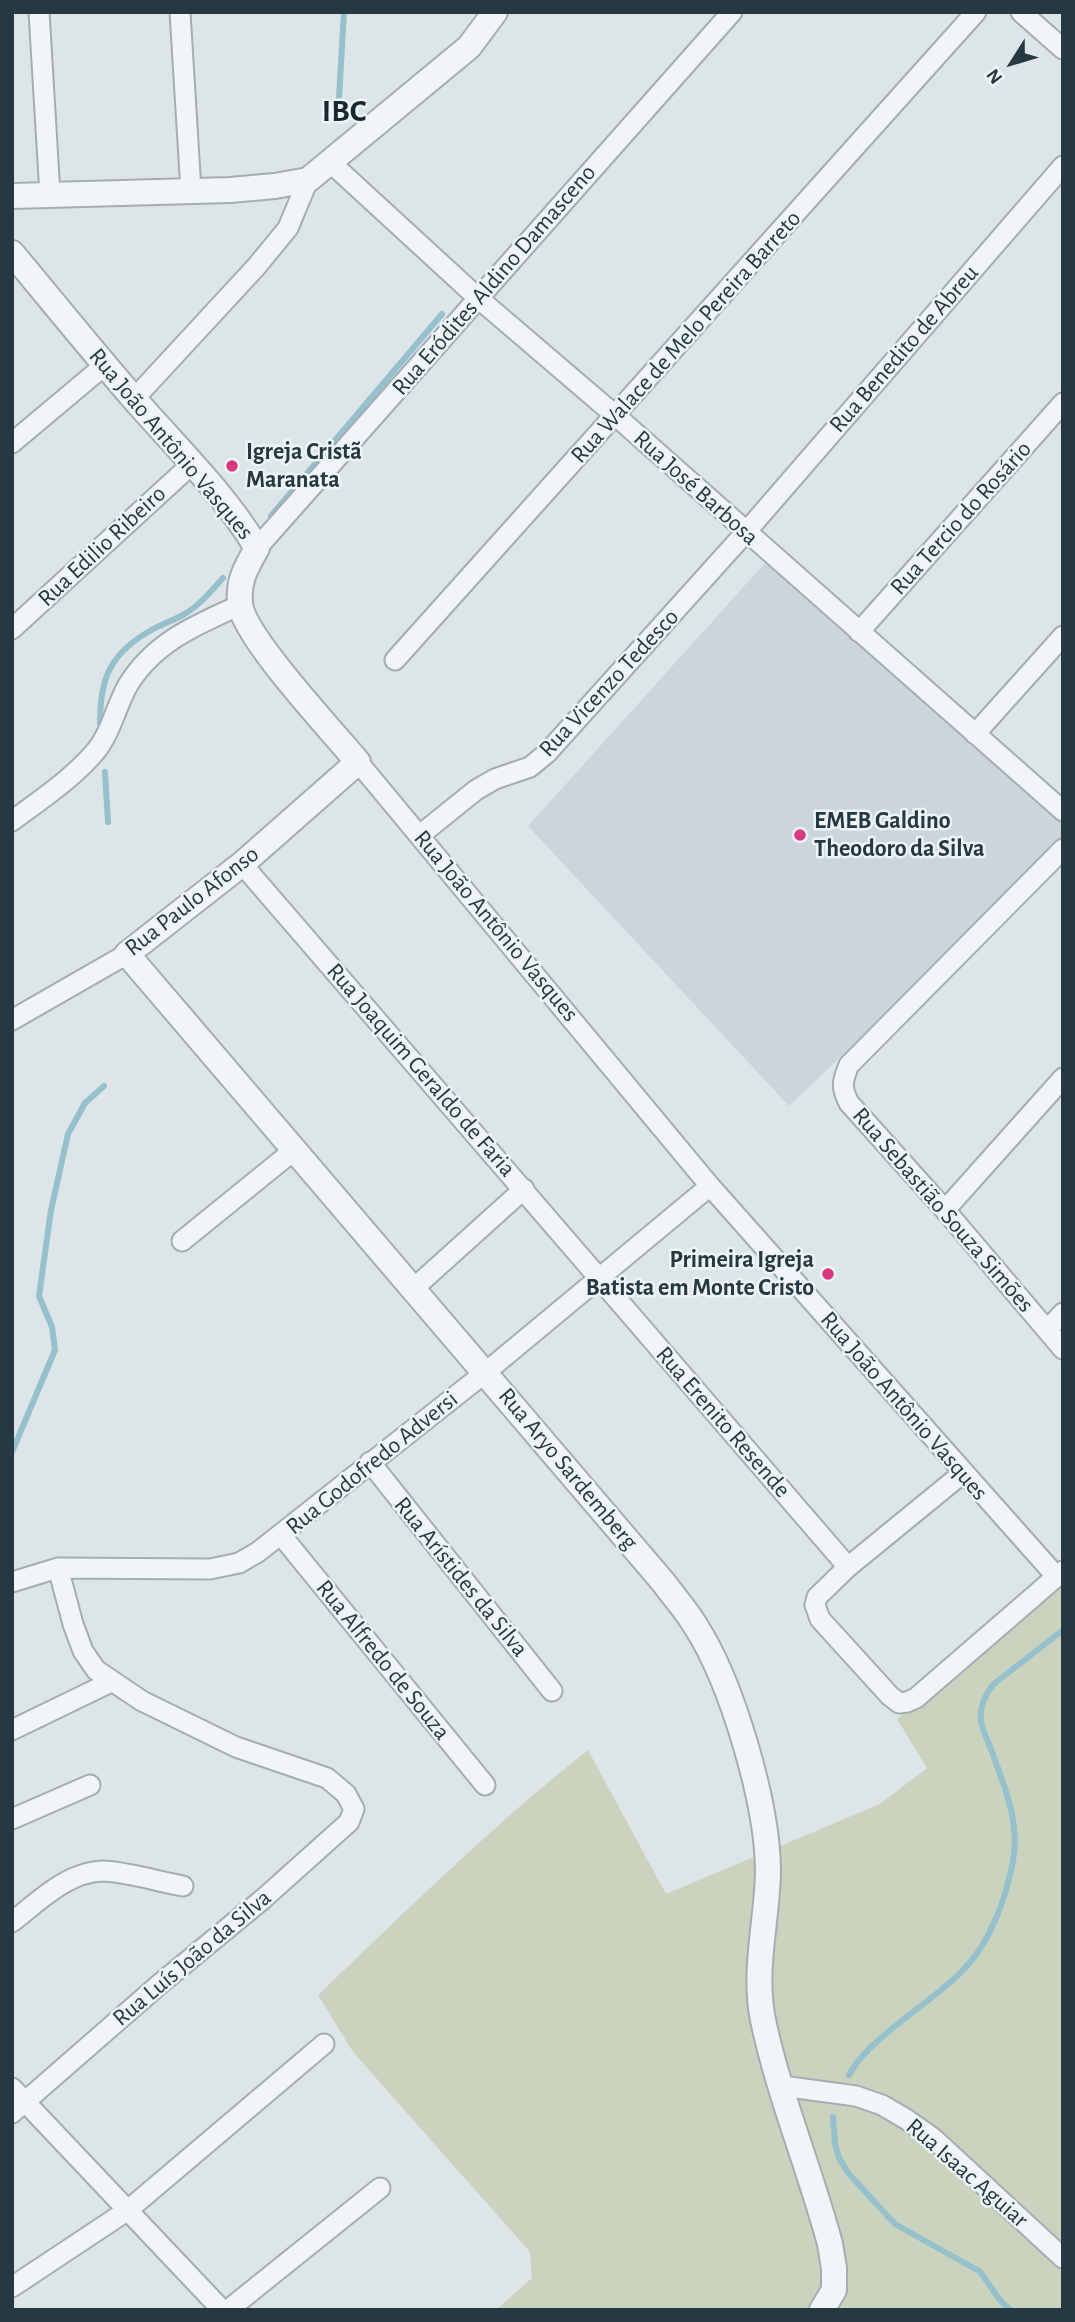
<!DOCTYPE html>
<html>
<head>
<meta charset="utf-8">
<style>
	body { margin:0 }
	#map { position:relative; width:1075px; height:2322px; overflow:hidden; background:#dee5e9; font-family:"Alegreya Sans",sans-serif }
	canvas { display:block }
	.frame { position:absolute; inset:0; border:14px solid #263841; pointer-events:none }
	.north { position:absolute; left:977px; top:28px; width:70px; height:70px; -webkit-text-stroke:5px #edf4f6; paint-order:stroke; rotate:233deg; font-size:19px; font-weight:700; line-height:28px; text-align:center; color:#263841 }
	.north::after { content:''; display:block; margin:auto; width:24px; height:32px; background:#263841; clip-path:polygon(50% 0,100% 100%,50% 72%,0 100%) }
</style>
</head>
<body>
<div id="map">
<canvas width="1075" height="2322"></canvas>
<div class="frame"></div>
<div class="north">N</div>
</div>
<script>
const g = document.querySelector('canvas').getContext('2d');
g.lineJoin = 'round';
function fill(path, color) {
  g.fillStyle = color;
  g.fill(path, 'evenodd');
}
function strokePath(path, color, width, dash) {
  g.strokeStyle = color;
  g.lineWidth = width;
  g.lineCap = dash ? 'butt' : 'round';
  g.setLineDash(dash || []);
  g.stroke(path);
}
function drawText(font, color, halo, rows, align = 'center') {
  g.font = font + ' "Alegreya Sans",sans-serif';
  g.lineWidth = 5;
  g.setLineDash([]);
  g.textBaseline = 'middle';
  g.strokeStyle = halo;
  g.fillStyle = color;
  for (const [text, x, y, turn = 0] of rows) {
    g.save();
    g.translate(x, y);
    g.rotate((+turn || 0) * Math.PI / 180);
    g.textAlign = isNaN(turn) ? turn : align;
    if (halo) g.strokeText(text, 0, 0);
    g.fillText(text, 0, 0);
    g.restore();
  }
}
fill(new Path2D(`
	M766,562L1063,824V845L789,1106L528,826Z`), '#ccd5db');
fill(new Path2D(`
	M1063,1577V2310H496L532,2278L530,2252L353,2052L318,1995C406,1911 493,1825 588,1750L666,1894L880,1804L927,1768L897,1719L1042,1592Z`), '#cad3be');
strokePath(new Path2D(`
	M338,115L344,12
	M271,516L442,314
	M100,723C100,680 109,655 148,632C159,625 172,621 183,615C199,606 211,591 223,578
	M105,772L108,822
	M12,1452L55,1350L52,1327L39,1296L51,1210L68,1134L85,1103L104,1086
	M849,2075C861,2053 881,2038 900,2022C921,2005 944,1990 962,1971C990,1944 1006,1898 1013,1861C1020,1822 1005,1788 992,1752C989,1743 983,1732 981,1722C979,1707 986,1693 995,1683L1063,1630
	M833,2117L835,2144L839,2158L848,2173L895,2224L979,2271C991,2284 996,2300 1011,2310`), '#95c0cc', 6);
const minor = new Path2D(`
	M39,12L50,195
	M180,12L191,191
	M1021,12L1063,49
	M331,163L478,298L616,416L1063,811
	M134,399L256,267L288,228L308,180
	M12,443L105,365
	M257,548L732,12
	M12,629L192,464
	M859,632L1063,403
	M395,660L976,12
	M975,734L1063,636
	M358,762L710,1186L1056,1576
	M12,821C40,800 72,779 95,752C111,733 116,706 128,685C154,642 196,625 240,605
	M420,835L476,790L495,779L530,767L547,753L746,532L1063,166
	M1063,849L849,1065C842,1081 841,1088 849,1103L945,1210L1063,1349
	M242,864L848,1567
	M12,1020L127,954
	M945,1210L1063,1078
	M182,1241L293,1151
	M413,1289L524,1189
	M1047,1330L1063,1313
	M370,1462L552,1691
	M963,1473L848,1567L817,1597L815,1605L820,1619L890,1696L899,1703L907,1702L916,1698L1063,1571
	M281,1535L485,1785
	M12,1582L58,1568L210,1569L239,1563L258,1552L486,1372L710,1186
	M12,1730L111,1682
	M12,1819L90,1785
	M12,1922C38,1902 67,1872 102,1871C124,1871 160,1882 183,1886
	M782,2086L856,2096L882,2105L906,2119L933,2138L1063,2258
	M12,2088L222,2310
	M12,2113L161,1983L263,1899L349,1822L354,1809L346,1794L327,1778L236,1747L142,1701L96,1670L83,1651L73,1624L58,1568
	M12,2287L128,2210L324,2044
	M228,2310L380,2188`);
const tertiary = new Path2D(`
	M12,196L230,190L275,186L308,180L469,47L495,12
	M12,253C53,302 93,352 135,400C177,448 224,493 257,548C246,568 238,580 240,603C242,635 333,732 358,762L242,864L127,954L664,1583C674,1597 686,1610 695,1625C732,1682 768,1804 768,1872C767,1922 753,1970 763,2020C779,2096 810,2169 830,2244L834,2268V2290L822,2310`);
strokePath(minor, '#a3aeb3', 23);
strokePath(tertiary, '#a3aeb3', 28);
strokePath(minor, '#f1f5f7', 19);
strokePath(tertiary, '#f1f5f7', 24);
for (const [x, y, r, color] of [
	[232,466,7,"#da3780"],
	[800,835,7,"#da3780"],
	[828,1274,7,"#da3780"]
]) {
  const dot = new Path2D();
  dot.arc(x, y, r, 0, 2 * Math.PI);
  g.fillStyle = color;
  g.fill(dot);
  strokePath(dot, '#edf4f6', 2.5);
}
drawText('24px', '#263841', '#edf4f6', [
	["Rua Eródites Aldino Damasceno",494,280,-49],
	["Rua Walace de Melo Pereira Barreto",686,337,-48],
	["Rua Benedito de Abreu",904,349,-49],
	["Rua João Antônio Vasques",171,444,50],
	["Rua José Barbosa",696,488,42],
	["Rua Tercio do Rosário",961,518,-48],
	["Rua Edilio Ribeiro",102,546,-43],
	["Rua Vicenzo Tedesco",609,683,-47],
	["Rua Paulo Afonso",192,901,-38],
	["Rua João Antônio Vasques",496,926,50],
	["Rua Joaquim Geraldo de Faria",421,1070,49],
	["Rua Sebastião Souza Simões",943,1210,49],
	["Rua João Antônio Vasques",904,1406,49],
	["Rua Erenito Resende",723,1422,49],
	["Rua Godofredo Adversi",372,1463,-39],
	["Rua Aryo Sardemberg",568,1469,50],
	["Rua Arístides da Silva",461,1577,51],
	["Rua Alfredo de Souza",383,1660,51],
	["Rua Luís João da Silva",192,1958,-40],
	["Rua Isaac Aguiar",967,2173,41]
]);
drawText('bold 24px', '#263841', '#edf4f6', [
	["Igreja Cristã",246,452],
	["Maranata",246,480],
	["EMEB Galdino",814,821],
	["Theodoro da Silva",814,849],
	["Primeira Igreja",814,1260,"right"],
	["Batista em Monte Cristo",814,1288,"right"]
], 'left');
drawText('bold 32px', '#182832', '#edf4f6', [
	["IBC",344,111]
]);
</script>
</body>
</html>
